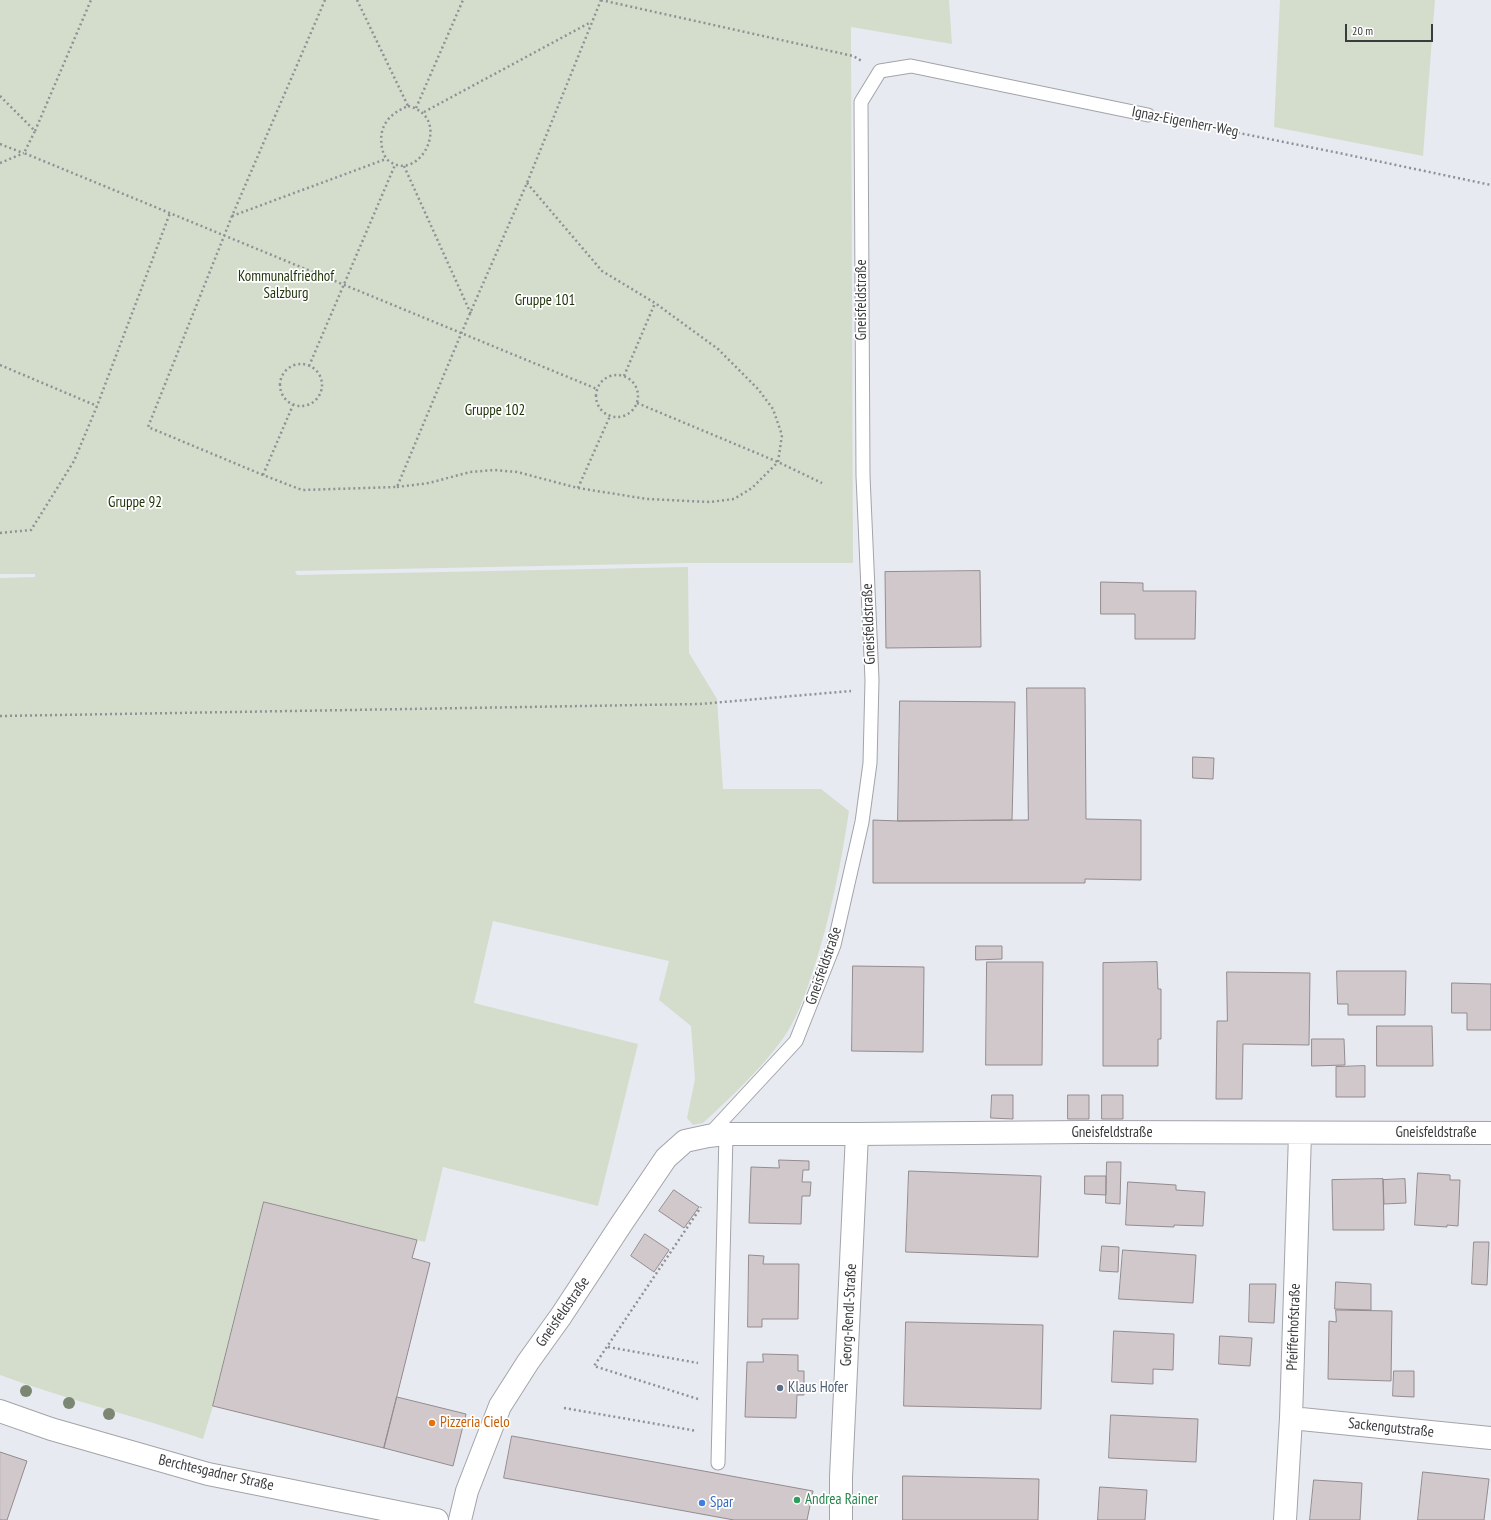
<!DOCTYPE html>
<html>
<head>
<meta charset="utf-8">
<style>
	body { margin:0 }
	#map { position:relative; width:1491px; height:1520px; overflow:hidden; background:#e8eaf1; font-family:"PT Sans Narrow",sans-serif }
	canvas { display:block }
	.scale { position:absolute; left:1345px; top:24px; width:88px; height:18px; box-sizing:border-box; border:2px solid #3a3b3e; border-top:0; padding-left:5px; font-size:12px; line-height:14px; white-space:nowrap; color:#3a3b3e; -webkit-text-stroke:3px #fff; paint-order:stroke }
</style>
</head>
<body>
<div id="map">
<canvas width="1491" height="1520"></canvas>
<div class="scale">20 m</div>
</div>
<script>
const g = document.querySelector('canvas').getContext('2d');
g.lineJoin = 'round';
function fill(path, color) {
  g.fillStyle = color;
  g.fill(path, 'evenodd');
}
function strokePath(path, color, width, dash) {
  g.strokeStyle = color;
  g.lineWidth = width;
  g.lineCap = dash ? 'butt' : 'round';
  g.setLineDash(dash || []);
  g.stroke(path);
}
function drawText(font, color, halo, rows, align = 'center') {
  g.font = font + ' "PT Sans Narrow",sans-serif';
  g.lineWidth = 3.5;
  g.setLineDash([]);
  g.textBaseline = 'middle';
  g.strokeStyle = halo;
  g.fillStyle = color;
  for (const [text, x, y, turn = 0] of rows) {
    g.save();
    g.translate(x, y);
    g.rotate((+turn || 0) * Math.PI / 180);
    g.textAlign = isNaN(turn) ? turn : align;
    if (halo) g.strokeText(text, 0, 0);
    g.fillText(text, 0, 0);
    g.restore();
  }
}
fill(new Path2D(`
	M0,0H949L952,44L851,27L853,563H688L295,571L297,575L688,567L689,653L717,699L723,789H821L849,811C841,865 830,919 813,971C805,995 797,1019 782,1040C760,1070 731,1097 703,1123L693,1125L687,1118L695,1079L691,1026L659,1000L669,961L493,921L474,1003L638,1044L598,1206L443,1167L425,1242L264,1202L213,1406L203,1439C136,1416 67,1400 0,1375V578L35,577V574H0Z
	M1280,0H1435L1423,156L1274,127Z`), '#d4ddcc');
const building = new Path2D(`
	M980,571L981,647L886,648L885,572Z
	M1101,582L1143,583V591H1196L1195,639H1135V614H1101Z
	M1027,688H1085L1086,819L1141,820V880L1085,879V883H873V820L898,821L1028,820Z
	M900,701L1015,702L1012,820L898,821Z
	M1193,757L1214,758L1213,779L1193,778Z
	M976,946H1002V959L976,960Z
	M987,962H1043L1042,1065H986Z
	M1157,962L1158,989H1161V1039H1158V1066H1103V963Z
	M853,966L924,967L923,1052L852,1051Z
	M1337,971H1406L1405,1015H1348V1004H1338Z
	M1227,972L1310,973L1309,1045L1243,1044L1242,1099H1216L1217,1021H1227Z
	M1452,983L1491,984V1030H1467V1013H1452Z
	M1377,1026H1432L1433,1066H1377Z
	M1312,1039H1344L1345,1065L1312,1066Z
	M1365,1066V1097H1336V1067Z
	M992,1095H1013V1119L991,1118Z
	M1068,1095H1089V1119H1068Z
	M1102,1095H1123V1119H1102Z
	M779,1160L809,1161V1170H803L802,1182H811L810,1196H802L801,1224L749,1223L751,1167L779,1168Z
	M1107,1162H1121L1120,1204L1106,1203Z
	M909,1171L1041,1176L1038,1257L906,1252Z
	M1418,1173L1450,1175V1180H1460L1458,1226L1447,1225V1227L1415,1225Z
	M1085,1176H1106V1195L1085,1194Z
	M1383,1179L1384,1230H1333L1332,1180Z
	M1405,1179L1406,1203L1384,1204L1383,1180Z
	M1128,1182L1176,1185V1190L1205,1192L1203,1226L1174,1225V1227L1126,1225Z
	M674,1190L699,1207L684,1228L659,1211Z
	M264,1202L417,1240L412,1258L430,1263L384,1448L213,1406Z
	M645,1234L669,1250L654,1272L631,1256Z
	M1474,1242H1489L1487,1285L1472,1284Z
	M1102,1246L1119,1247L1118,1272L1100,1271Z
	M1123,1250L1196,1255L1193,1303L1119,1299Z
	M749,1255L764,1256L763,1264H799L798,1319H762V1327H748Z
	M1336,1282L1371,1284V1310L1335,1309Z
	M1250,1284H1276L1274,1323L1249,1322Z
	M1336,1310L1392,1311L1391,1381L1328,1379L1329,1321L1336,1322Z
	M906,1322L1043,1325L1041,1409L904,1406Z
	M1114,1331L1174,1334L1173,1370L1153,1369V1384L1112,1382Z
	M1220,1336L1252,1338L1250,1366L1219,1364Z
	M763,1354L798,1355V1371H804V1395H797L796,1418L745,1417L747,1362H763Z
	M1394,1371H1414V1397L1393,1396Z
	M397,1397L466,1414L453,1466L384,1448Z
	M1111,1415L1198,1419L1196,1462L1109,1458Z
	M512,1436L813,1491L807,1520H734L504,1478Z
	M0,1452L27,1461L7,1520H0Z
	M1423,1472L1489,1479L1484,1520H1418Z
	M903,1476L1039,1479L1038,1520H903Z
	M1314,1480L1362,1483L1360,1520H1310Z
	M1100,1487L1147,1490L1145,1520H1098Z`);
fill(building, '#d0c8cb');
strokePath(building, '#938b8e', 1);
const service = new Path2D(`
	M708,1136L796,1041L834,945L862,822L870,763L872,680L863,476L861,102L880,71L911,66L1148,115
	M718,1463L726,1134`);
const minor = new Path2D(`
	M1291,1418L1491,1438
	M460,1520L467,1491L500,1406L528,1362L561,1316L622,1223L666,1158L685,1141L708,1136L726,1134H857L1084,1132L1491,1133
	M841,1520V1477L857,1134
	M1285,1520L1291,1418L1300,1134`);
const secondary = new Path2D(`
	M0,1411L51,1429L208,1474L437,1520`);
strokePath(service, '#a2a4aa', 15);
strokePath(minor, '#a2a4aa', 24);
strokePath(secondary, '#a2a4aa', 24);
strokePath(new Path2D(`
	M325,0L232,216L148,427L263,475L302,490L397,487L461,334L527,183L601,0
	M357,0L408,106
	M601,0L853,56L862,61
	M0,96L35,131L24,153L597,389
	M408,106C454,117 420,184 389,161C385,158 383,153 382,148C378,126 389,114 408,106Z
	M416,108L463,0
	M424,112L591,22
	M1169,119L1339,153L1491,185
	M35,131L91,0
	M0,144L23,153
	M0,163L24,153
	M404,166L471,314
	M232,216L386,159
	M280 385a21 21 0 1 1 42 0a21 21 0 1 1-42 0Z
	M0,365L97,406
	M309,366L395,165
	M596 396a21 21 0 1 1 42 0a21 21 0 1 1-42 0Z
	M624,376L655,303
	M637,403L778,462L822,483
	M263,475L293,405
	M397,487L429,483L470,472L494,470L517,472L578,488L647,499L710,502L734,499L752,488L778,462L782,435L773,409L758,389L718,349L655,303L602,271L527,183
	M578,488L610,416
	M0,533L31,530L74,461L97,406L170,213
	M0,716L700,704L851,691
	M608,1347L698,1363
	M698,1399L594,1366L701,1207
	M564,1408L697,1431`), '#909196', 2.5, [2, 3]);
strokePath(service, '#fff', 13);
strokePath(minor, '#fff', 22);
strokePath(secondary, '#fff', 22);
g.fillStyle = '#7b8773';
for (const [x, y] of [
	[26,1391],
	[69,1403],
	[109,1414]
]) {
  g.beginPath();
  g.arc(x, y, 6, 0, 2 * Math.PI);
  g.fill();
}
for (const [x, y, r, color] of [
	[780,1388,4,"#5c6f8a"],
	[432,1423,4,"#e8710a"],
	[797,1500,4,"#2e9e5b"],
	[702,1503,4,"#3f7fe0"]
]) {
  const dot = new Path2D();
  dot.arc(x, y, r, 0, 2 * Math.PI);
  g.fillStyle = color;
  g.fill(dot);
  strokePath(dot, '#fff', 1.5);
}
drawText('15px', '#3a3b3e', '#fff', [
	["Ignaz-Eigenherr-Weg",1185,122,11],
	["Gneisfeldstraße",862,300,-90],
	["Gneisfeldstraße",869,624,-92],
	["Gneisfeldstraße",824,966,-71],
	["Gneisfeldstraße",1112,1133],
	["Gneisfeldstraße",1436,1133],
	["Gneisfeldstraße",563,1312,-55],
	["Georg-Rendl-Straße",849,1315,-87],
	["Pfeifferhofstraße",1294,1327,-88],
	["Sackengutstraße",1391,1428,6],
	["Berchtesgadner Straße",216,1473,13]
]);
drawText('15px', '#22360c', '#fff', [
	["Kommunalfriedhof",286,277],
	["Salzburg",286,294],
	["Gruppe 101",545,301],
	["Gruppe 102",495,411],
	["Gruppe 92",135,503]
]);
drawText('15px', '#4e5e75', '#fff', [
	["Klaus Hofer",788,1388]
], 'left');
drawText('15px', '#c56008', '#fff', [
	["Pizzeria Cielo",440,1423]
], 'left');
drawText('15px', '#27864d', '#fff', [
	["Andrea Rainer",805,1500]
], 'left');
drawText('15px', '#366cbe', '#fff', [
	["Spar",710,1503]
], 'left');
</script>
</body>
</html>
